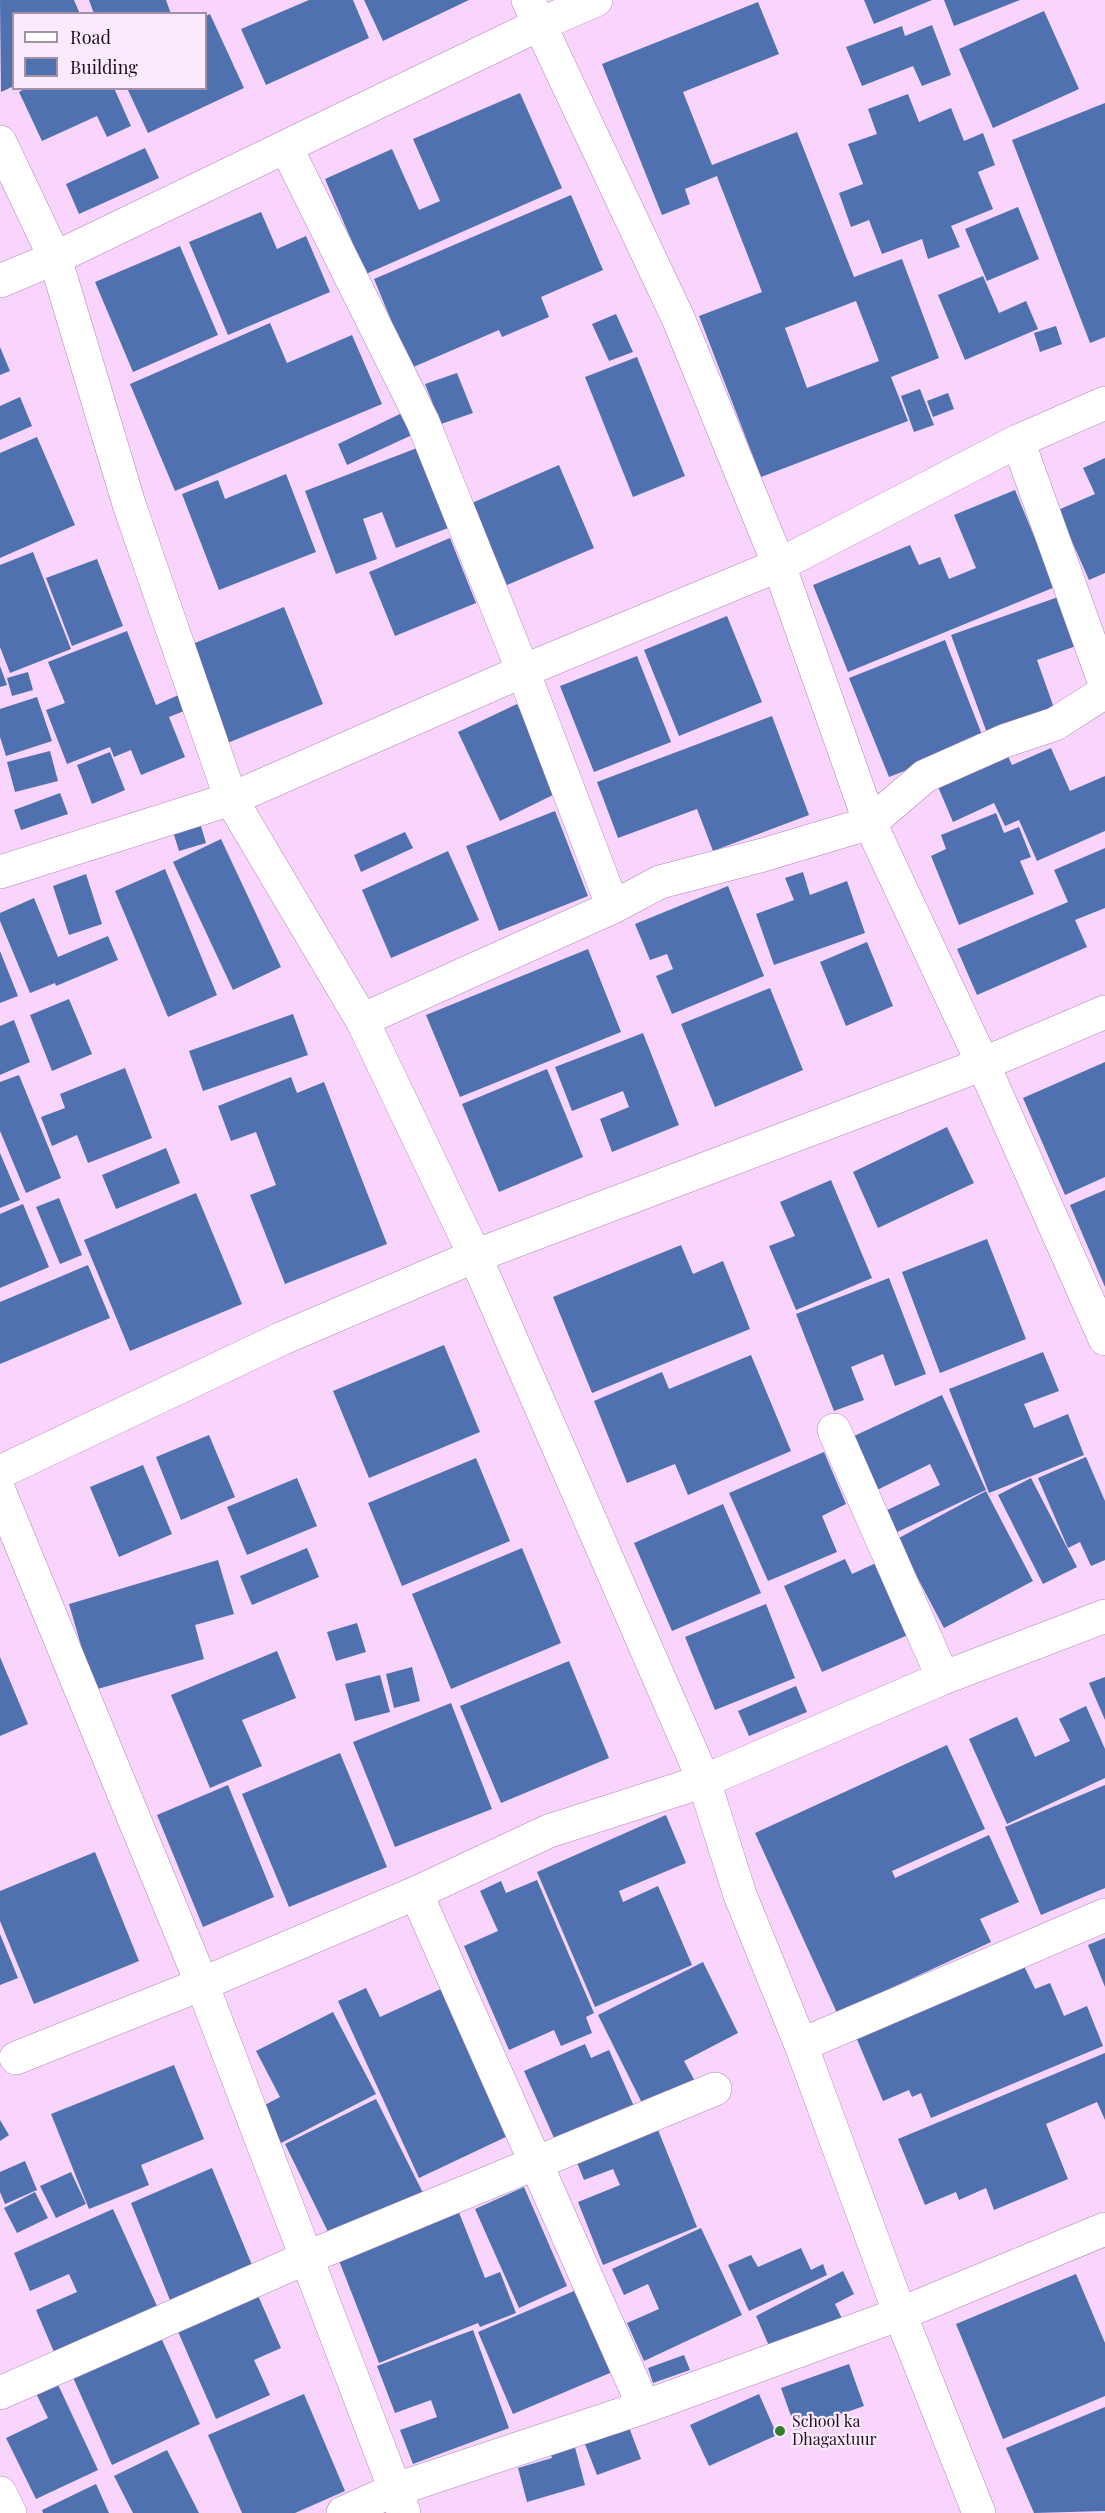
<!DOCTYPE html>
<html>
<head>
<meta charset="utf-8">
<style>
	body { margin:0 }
	#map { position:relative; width:1105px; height:2513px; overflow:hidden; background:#f9d4fd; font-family:"Playfair Display",serif }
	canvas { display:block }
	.legend { position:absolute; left:12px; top:12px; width:195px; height:78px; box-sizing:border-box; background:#fbe9fd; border:2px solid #a392a5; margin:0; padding:8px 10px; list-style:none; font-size:18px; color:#1f0f21 }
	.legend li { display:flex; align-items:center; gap:12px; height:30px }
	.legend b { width:30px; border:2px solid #a392a5 }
</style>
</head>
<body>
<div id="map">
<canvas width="1105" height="2513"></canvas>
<ul class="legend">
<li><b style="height:8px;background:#fff"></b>Road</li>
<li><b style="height:16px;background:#5071b0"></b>Building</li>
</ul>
</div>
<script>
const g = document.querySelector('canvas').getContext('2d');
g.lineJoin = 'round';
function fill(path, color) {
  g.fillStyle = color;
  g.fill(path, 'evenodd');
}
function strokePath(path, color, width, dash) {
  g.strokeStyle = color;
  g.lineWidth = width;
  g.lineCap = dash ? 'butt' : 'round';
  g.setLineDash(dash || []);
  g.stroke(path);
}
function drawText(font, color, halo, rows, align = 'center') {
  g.font = font + ' "Playfair Display",serif';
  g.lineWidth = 4.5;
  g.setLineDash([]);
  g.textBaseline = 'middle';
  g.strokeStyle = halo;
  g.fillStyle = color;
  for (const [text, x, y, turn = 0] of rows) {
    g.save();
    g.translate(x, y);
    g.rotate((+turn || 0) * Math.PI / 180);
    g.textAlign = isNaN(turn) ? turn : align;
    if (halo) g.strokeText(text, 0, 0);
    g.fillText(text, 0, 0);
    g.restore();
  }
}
fill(new Path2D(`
	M0,0H74L80,14H14V86L1,92Z
	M89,0H166L171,14H94Z
	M309,0H353L369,38L266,85L241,29Z
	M364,0H469L383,41Z
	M864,0H932L874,24Z
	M944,0H1020L954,26Z
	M758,2L779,54L683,92L712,165L797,132L854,277L902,259L939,358L891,377L908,421L761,477L699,316L762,292L718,179L717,176L685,189L690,204L662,215L602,64ZM856,301L879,361L807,388L785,328Z
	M1044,11L1079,89L993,128L959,49Z
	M210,14L244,88L148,133L127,88H206V16Z
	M932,25L951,75L922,86L913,66L862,86L846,47L902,26L905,36Z
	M26,88H114L131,126L107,137L97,116L42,141L19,92Z
	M520,93L562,188L366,274L325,179L392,149L419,210L440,201L413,139Z
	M908,94L919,122L951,108L964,141L983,133L995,165L978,172L993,209L951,226L960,247L928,259L922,239L882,254L869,220L851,227L839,193L863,184L848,144L877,134L868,109Z
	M1105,103V337L1090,343L1012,140Z
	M145,148L159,178L79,214L66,184Z
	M571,195L603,270L541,297L549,317L502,337L499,330L411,368L374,279Z
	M1018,207L1039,259L987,281L965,229Z
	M261,212L277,249L306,236L330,292L228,335L189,242Z
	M180,246L218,335L133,372L95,282Z
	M983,276L999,313L1026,301L1038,329L965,360L938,295Z
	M616,314L633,352L609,361L592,324Z
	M270,323L287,363L352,335L382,404L175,491L130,384Z
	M1056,326L1062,344L1040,352L1034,333Z
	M0,347L10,371L0,375Z
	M637,357L685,476L633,497L585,377Z
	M457,373L473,413L441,424L425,384Z
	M920,389L934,425L914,432L901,396Z
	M948,393L954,409L933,417L927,401Z
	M20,397L32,426L0,440V406Z
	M402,413L412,435L347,465L338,444Z
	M37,437L75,525L0,558V453Z
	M417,448L448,528L396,548L382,512L363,519L377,559L336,574L305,491Z
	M1105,458V573L1089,580L1058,510L1095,494L1083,468Z
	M559,465L594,548L507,585L472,503Z
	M286,474L316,552L219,590L182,494L218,480L225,499Z
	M1015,490L1055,587L848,672L813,585L910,545L919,565L940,557L949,579L976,568L954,515Z
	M450,538L476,603L395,636L369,572Z
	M33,552L71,649L10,673L0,647V565Z
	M97,559L123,626L72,646L46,578Z
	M1058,597L1076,646L1037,660L1054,708L987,733L951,635Z
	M284,607L323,704L225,744L185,647Z
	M727,616L762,702L679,736L644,650Z
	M127,631L156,705L183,693L189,709L169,717L185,757L141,775L131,750L114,757L110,747L67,764L46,710L65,703L48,662Z
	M945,640L984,740L889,777L849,678Z
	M637,656L671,742L594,772L560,686Z
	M0,666L7,685L0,687Z
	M28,672L33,690L12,696L7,678Z
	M37,697L52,741L6,756L0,737V709Z
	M517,704L559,792L500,821L458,732Z
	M772,716L809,815L713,851L697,809L618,838L597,782Z
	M1003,745L1012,765L1051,748L1070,791L1105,776V831L1037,861L1019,820L1005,826L994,803L953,822L933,775Z
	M50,751L58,781L15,792L7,762Z
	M110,752L125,790L92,804L77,765Z
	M60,793L68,814L21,830L14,810Z
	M555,811L588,896L499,931L466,846Z
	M996,813L1004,833L1019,827L1031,857L1020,861L1034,894L959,925L931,856L946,849L941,835Z
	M198,816L206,843L179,851L171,825Z
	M405,832L413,848L361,872L354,855Z
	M221,839L281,967L233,990L173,862Z
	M1105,848V908L1075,920L1087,947L977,995L957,949L1068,902L1054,870Z
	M448,851L479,920L391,958L362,890Z
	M165,869L217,995L168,1017L115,891Z
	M803,872L810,895L847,881L865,933L774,965L756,914L794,900L785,878Z
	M86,874L102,924L69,935L53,886Z
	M728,886L764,976L672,1014L656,976L673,969L667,954L650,960L635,924Z
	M34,898L58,957L108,936L118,960L56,986L55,983L30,993L0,921V913Z
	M867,942L893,1006L846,1026L820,962Z
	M588,949L621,1032L460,1097L426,1015Z
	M0,951L18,996L0,1003Z
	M770,988L803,1070L715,1107L681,1024Z
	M69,999L92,1054L52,1071L30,1015Z
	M293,1014L308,1055L203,1091L189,1051Z
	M14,1020L30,1062L0,1075V1026Z
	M643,1033L679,1125L612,1152L600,1119L629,1107L623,1091L572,1111L555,1067Z
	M1105,1062V1177L1065,1195L1023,1098Z
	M125,1068L152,1138L88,1163L77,1135L52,1146L41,1117L65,1108L60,1094Z
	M547,1069L583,1157L499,1192L462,1104Z
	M19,1075L61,1178L26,1193L0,1131V1082Z
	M291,1077L297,1093L324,1082L387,1244L285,1284L250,1195L276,1185L256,1132L231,1141L218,1106Z
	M947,1127L974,1183L878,1228L853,1172Z
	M166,1148L180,1183L116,1209L102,1175Z
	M0,1153L20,1200L0,1208Z
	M831,1180L872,1278L796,1310L769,1246L795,1236L780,1202Z
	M1105,1190V1287L1070,1205Z
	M196,1193L242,1304L130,1351L84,1240Z
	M59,1198L82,1255L60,1264L36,1207Z
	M23,1204L49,1267L0,1288V1214Z
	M987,1239L1026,1339L940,1373L902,1272Z
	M681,1245L693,1274L723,1261L750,1329L592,1393L553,1297Z
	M88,1265L110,1318L0,1364V1302Z
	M889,1278L926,1374L895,1386L883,1354L851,1367L864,1400L834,1411L796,1314Z
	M444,1345L480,1432L369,1478L333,1391Z
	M1043,1352L1059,1391L1024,1404L1034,1428L1068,1414L1084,1455L989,1493L949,1389Z
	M751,1355L791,1451L688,1495L675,1464L627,1483L594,1401L662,1372L669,1389Z
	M942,1395L986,1490L893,1534L883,1512L940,1485L930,1464L877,1490L852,1437Z
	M209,1435L235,1497L181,1520L156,1457Z
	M824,1452L846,1504L822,1516L837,1552L768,1581L729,1493Z
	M1086,1457L1105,1501V1560L1091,1566L1080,1542L1068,1548L1038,1478Z
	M476,1458L510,1541L402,1586L368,1503Z
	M143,1465L172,1534L119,1557L90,1487Z
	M297,1478L317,1526L247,1555L227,1507Z
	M1031,1478L1077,1567L1043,1584L998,1495Z
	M986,1491L1033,1581L944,1628L897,1539Z
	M723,1504L761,1593L672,1631L634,1543Z
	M307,1548L319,1577L252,1605L240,1576Z
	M522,1548L561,1643L451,1689L412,1594Z
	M845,1559L852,1574L876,1563L908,1635L822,1672L784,1586Z
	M218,1560L234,1614L195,1625L204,1659L94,1690L69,1604Z
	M766,1604L795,1678L715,1710L685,1637Z
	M357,1623L366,1652L336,1661L327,1632Z
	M277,1651L296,1698L242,1720L262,1766L210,1788L171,1695Z
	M0,1657L28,1724L0,1736Z
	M569,1661L609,1758L501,1803L460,1706Z
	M412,1667L420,1701L394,1708L386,1674Z
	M380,1675L390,1712L355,1721L345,1684Z
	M1105,1677V1720L1089,1683Z
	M796,1686L807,1712L749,1736L738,1711Z
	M451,1703L492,1809L395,1847L353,1742Z
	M1086,1706L1105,1749V1778L1007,1824L969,1739L1017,1717L1035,1757L1070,1741L1059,1719Z
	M947,1745L985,1829L892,1871L895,1878L989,1835L1019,1902L980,1919L991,1942L837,2013L755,1833Z
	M340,1753L387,1867L289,1907L242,1794Z
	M228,1785L274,1897L203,1927L157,1815Z
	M1105,1785V1888L1041,1915L1005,1827Z
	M666,1815L686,1863L619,1891L623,1902L658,1886L692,1965L595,2007L537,1872Z
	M95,1852L139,1961L34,2004L0,1921V1891Z
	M537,1880L594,2013L586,2017L592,2033L561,2046L554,2030L509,2050L464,1946L498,1931L480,1891L501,1881L506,1893Z
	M0,1934L18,1978L0,1985Z
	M1105,1938V1987L1088,1945Z
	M703,1962L738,2033L684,2061L696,2083L645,2109L598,2015Z
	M1024,1966L1035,1989L1050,1983L1064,2016L1087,2006L1103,2046L931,2118L921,2093L912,2097L909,2090L883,2101L856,2037Z
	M366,1988L380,2017L443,1988L510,2135L419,2178L338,2001Z
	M333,2012L376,2094L281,2143L263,2106L280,2097L256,2051Z
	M585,2044L591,2058L609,2050L637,2113L559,2149L524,2071Z
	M1105,2053V2120L1097,2102L1046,2124L1068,2179L994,2210L986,2188L959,2200L956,2192L925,2205L898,2139Z
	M174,2065L204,2139L141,2165L149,2185L89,2209L51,2114Z
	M376,2099L423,2193L331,2238L285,2144Z
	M0,2120L9,2135L0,2141Z
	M654,2120L697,2227L603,2265L578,2202L620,2185L613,2169L584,2180L573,2153Z
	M25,2161L37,2190L5,2204L0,2192V2172Z
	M212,2168L254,2270L172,2305L131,2203Z
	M71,2172L86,2204L56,2218L40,2186Z
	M524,2187L567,2286L519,2308L475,2209Z
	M35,2192L48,2218L17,2233L4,2208Z
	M113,2209L157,2306L54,2352L36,2310L77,2292L69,2274L30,2291L14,2253Z
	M458,2210L485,2278L500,2272L516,2313L480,2327L478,2323L379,2363L338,2258Z
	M701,2228L742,2315L644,2361L627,2323L659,2309L648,2284L624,2295L612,2269Z
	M801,2248L811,2270L823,2264L827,2275L749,2311L728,2265L751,2255L758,2267Z
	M843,2271L854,2294L835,2304L846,2327L773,2355L756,2316Z
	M1076,2274L1105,2343V2396L1003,2439L956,2324Z
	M581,2288L617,2370L513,2414L478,2332Z
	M256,2291L281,2348L254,2360L270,2395L216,2419L176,2327Z
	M473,2330L509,2428L413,2464L400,2430L437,2417L431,2400L395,2413L377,2366Z
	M159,2333L200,2424L112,2465L71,2373Z
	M684,2355L690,2370L653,2383L648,2368Z
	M849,2364L864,2406L796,2430L781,2388Z
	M54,2376L98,2470L36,2499L6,2438L48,2418L33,2387Z
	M304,2394L345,2491L295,2513H242L208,2435Z
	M759,2394L777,2435L709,2466L690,2425Z
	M1105,2407V2511L1034,2513L1006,2448Z
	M627,2422L641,2459L597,2475L583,2439Z
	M572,2436L585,2485L527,2502L518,2468L552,2458L547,2443Z
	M167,2450L199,2513H133L114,2476Z
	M96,2484L109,2513H43L42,2510Z`), '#5071b0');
const minor = new Path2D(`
	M528,0L678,318L779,565L870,823L983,1064L1105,1339
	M0,142L55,258L129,504L231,799L362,1020L475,1256L704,1781L740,1895L801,2045L900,2314L979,2513
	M286,147L423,422L523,671L613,907
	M0,281L55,258L538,25L596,0
	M1018,441L1105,684
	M0,872L231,799L523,671L779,565L1018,441L1105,403
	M362,1020L613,907L660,882L763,855L870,823L925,776L1004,741L1055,724L1105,692
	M834,1430L943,1678
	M0,1472L283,1338L475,1256L983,1064L1105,1012
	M0,1493L202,1984L404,2513
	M416,1893L644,2407
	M801,2045L1105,1915
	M16,2058L202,1984L416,1893L549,1831L704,1781L943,1678L1105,1616
	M0,2393L306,2258L715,2089
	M0,2493L10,2513
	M343,2513L394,2490L644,2407L900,2314L1105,2229`);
strokePath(minor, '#b287b7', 34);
strokePath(minor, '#fff', 33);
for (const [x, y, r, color] of [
	[780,2431,6,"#2d7e2a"]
]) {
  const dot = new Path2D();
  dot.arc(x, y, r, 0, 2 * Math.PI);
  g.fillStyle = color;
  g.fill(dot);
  strokePath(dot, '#fbe9fd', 2);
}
drawText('16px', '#1f0f21', '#fbe9fd', [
	["School ka",792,2422],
	["Dhagaxtuur",792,2440]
], 'left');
</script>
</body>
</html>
